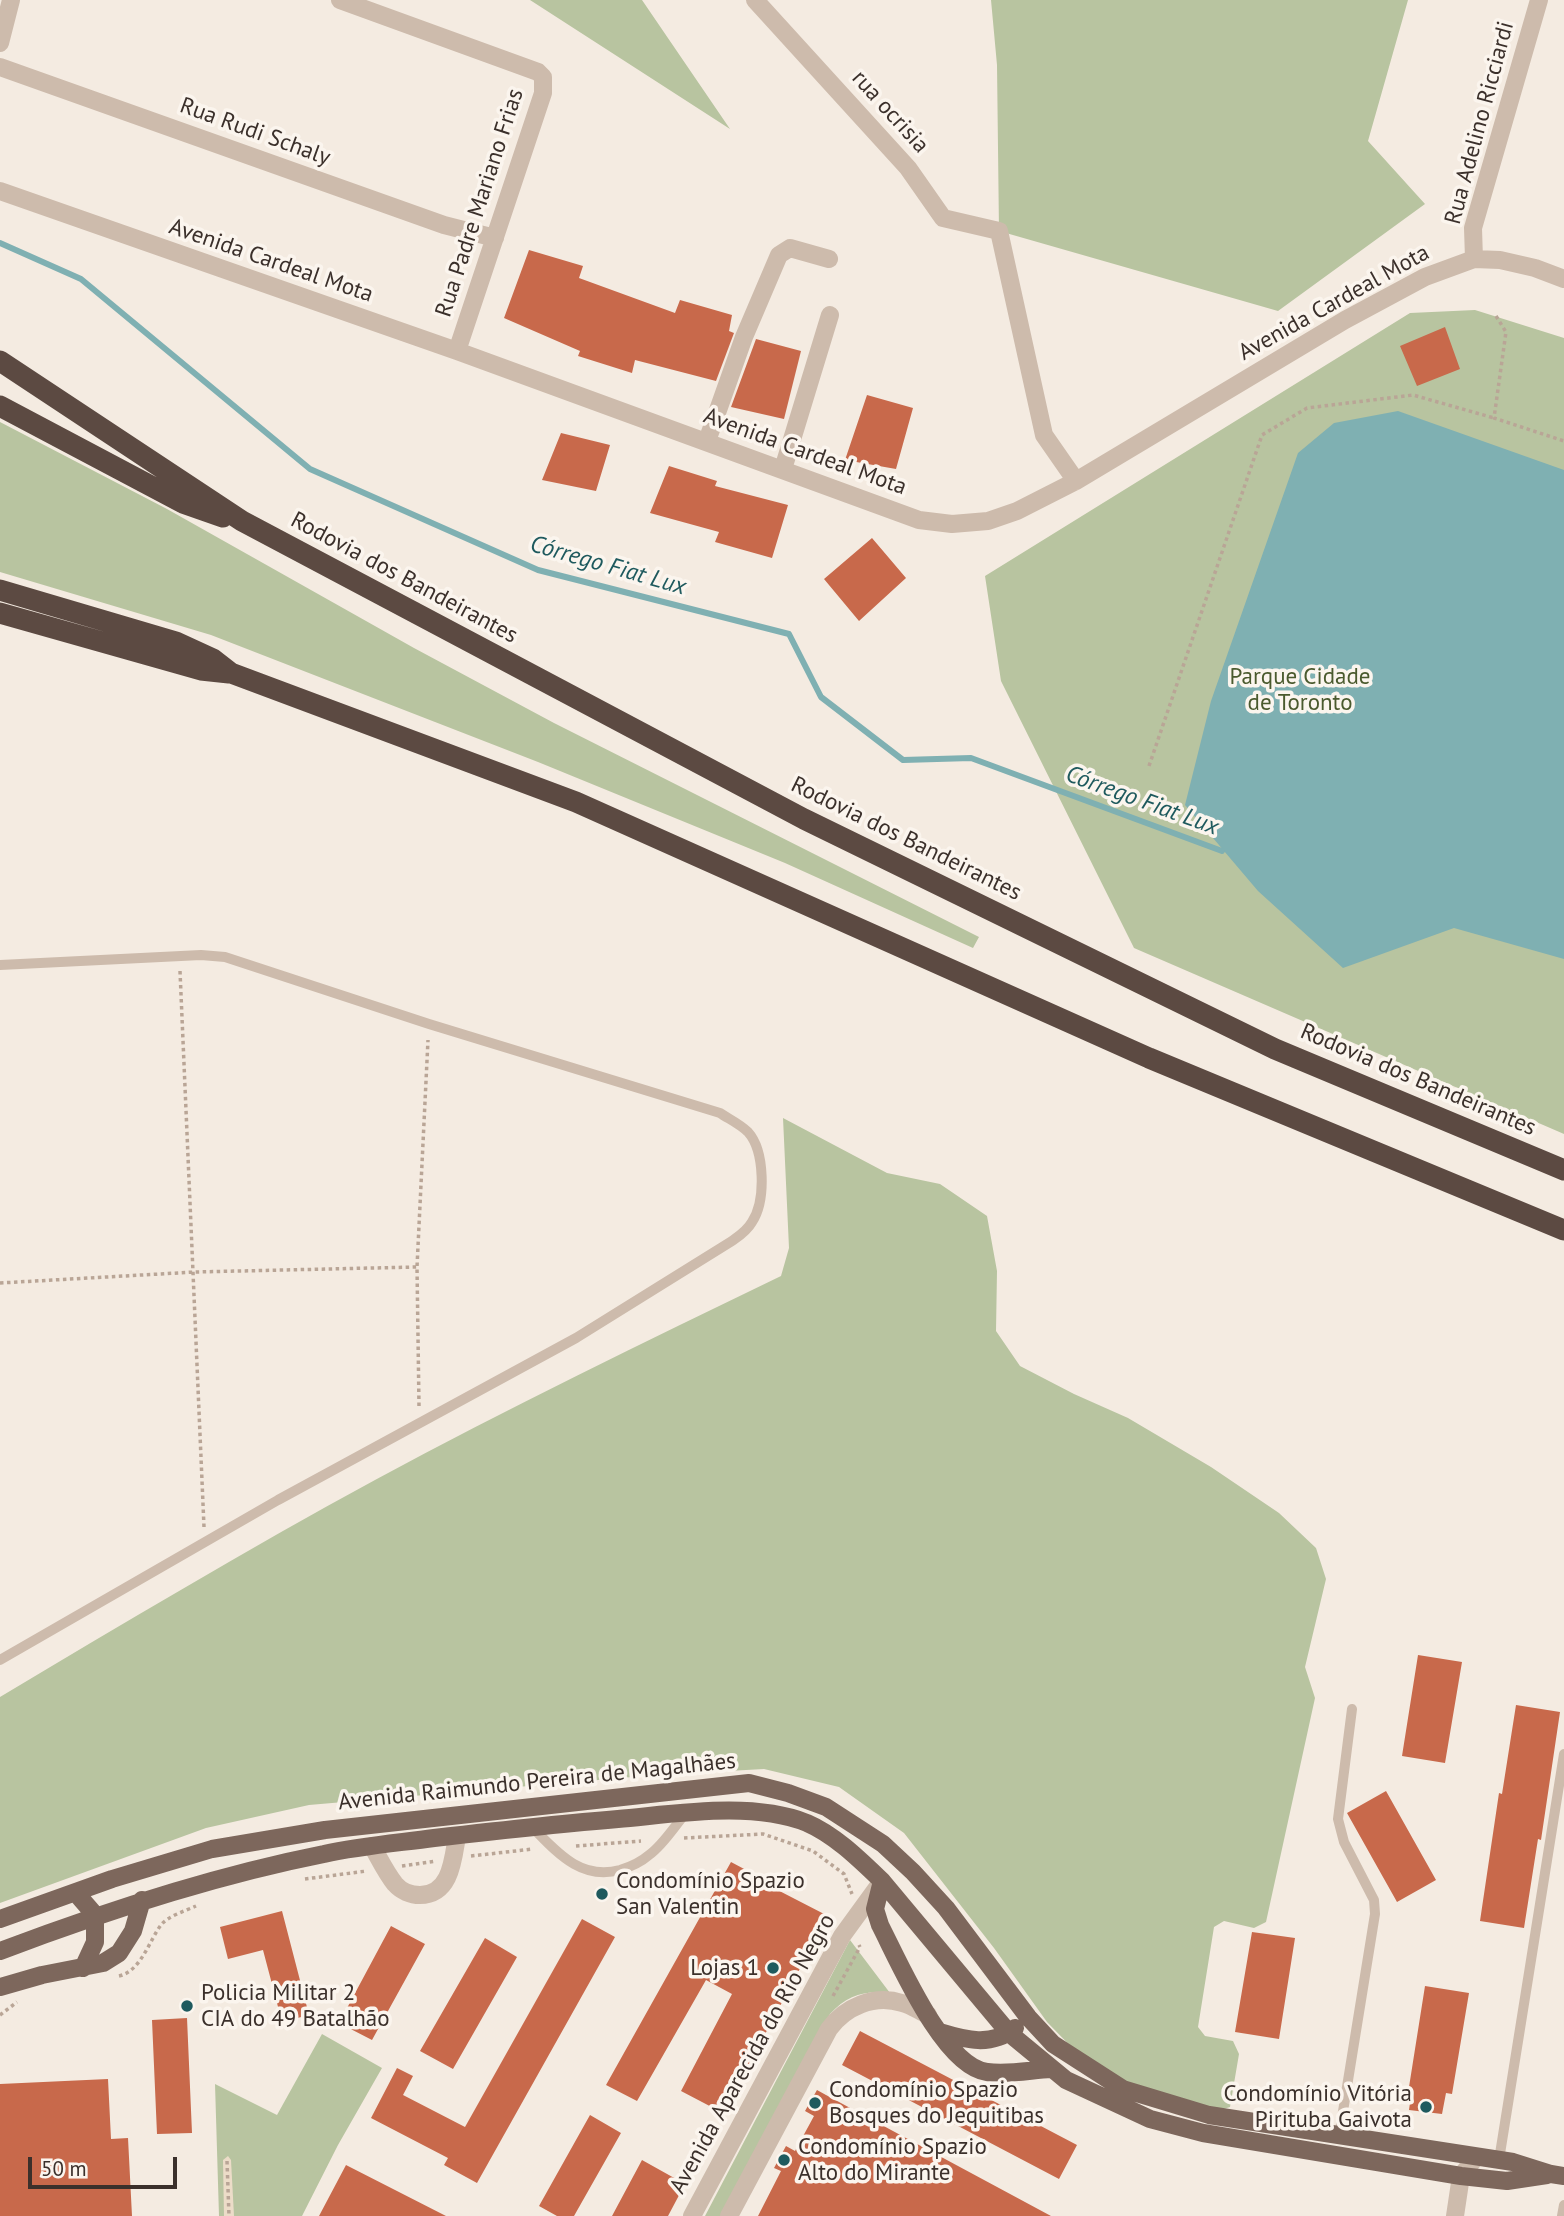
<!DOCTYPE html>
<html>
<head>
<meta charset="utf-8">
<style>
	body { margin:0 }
	#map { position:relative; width:1564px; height:2216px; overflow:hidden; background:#f4ebe1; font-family:"PT Sans",sans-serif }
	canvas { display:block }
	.scale { position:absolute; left:28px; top:2157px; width:149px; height:32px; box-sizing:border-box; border:4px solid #3b302b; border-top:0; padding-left:9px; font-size:21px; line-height:24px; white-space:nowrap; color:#3b302b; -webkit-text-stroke:5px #fbf5ee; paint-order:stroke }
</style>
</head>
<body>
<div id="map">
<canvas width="1564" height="2216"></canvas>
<div class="scale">50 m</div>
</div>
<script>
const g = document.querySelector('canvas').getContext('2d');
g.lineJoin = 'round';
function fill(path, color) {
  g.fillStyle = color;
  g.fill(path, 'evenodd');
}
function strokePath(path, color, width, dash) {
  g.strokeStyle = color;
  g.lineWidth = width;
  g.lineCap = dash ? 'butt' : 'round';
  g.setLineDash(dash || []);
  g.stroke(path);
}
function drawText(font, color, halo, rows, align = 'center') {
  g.font = font + ' "PT Sans",sans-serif';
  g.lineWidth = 7;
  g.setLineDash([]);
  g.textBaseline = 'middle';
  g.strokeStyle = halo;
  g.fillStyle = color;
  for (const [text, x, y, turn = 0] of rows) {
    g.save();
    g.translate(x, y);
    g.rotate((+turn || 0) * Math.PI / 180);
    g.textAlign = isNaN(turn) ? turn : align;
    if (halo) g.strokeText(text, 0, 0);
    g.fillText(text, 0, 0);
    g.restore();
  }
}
fill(new Path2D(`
	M530,0H642L730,129Z
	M991,0H1408L1368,141L1425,204L1278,311L999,231L997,65Z
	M1475,310L1564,338V1134L1134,948L1001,681L985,576L1410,313Z
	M0,422L167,509L414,648L554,723L979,937L973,948L785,863L538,762L211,635L0,572Z
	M783,1118L887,1173L940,1184L987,1216L997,1271L996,1331L1020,1366L1074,1394L1128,1418L1211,1467L1279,1513L1316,1548L1326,1579L1305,1667L1315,1698L1266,1922L1254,1928L1224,1921L1214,1927L1198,2027L1205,2036L1233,2041L1239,2054L1230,2107L1214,2112L1131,2086L1084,2060L1047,2022L994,1948L904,1833L839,1787L764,1769L656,1775L309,1805L206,1828L0,1903V1697C124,1623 248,1549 375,1480C508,1408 645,1342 781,1276L789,1248Z
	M850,1940L890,1993C865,1990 847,1995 830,2014L724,2216H705Z
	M322,2034L382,2068L338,2145L302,2216H219L215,2084L277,2115Z`), '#b8c4a0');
fill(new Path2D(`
	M228,2156L231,2160L234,2216H224L223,2160Z`), '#ecdcc8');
fill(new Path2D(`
	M1398,411L1564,470V959L1454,928L1343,968L1258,891L1185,805L1211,701L1298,453L1334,423Z`), '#7fb0b2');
strokePath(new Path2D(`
	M0,243L81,279L310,469L538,570L789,634L821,697L903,760L971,758L1222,851`), '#7fb0b2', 6);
fill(new Path2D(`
	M529,250L583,266L579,278L675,313L680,300L732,315L729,331L734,333L716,381L635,360L632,373L578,356L580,351L504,318Z
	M1445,327L1460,369L1417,386L1400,346Z
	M756,339L801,351L784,419L731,407Z
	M867,395L913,408L896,469L845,460Z
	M561,433L610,445L596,491L542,480Z
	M669,466L717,481L715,486L788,505L772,558L715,542L719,532L650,513Z
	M872,538L906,578L859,621L824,579Z
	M1418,1655L1462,1662L1445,1763L1402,1756Z
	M1516,1705L1560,1712L1541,1840L1538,1839L1524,1928L1480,1921L1499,1793L1502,1794Z
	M1386,1791L1436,1880L1397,1902L1347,1813Z
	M731,1862L763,1879L762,1882L828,1916L723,2113L681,2091L732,1994L706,1980L637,2101L606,2085Z
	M282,1911L309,2015L282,2022L263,1950L228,1959L220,1927Z
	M582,1919L615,1937L477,2183L444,2165L448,2158L371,2118L397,2068L413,2076L403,2095L465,2127Z
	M391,1926L425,1944L372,2040L339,2023Z
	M1252,1932L1295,1938L1279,2039L1235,2032Z
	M485,1938L517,1957L453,2069L420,2051Z
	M1425,1986L1469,1993L1452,2094L1446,2093L1442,2114L1409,2110L1412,2088L1409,2087Z
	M187,2018L192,2133L157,2134L152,2020Z
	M860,2031L1077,2145L1059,2179L842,2065Z
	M108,2079L111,2139L128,2138L132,2216H0V2084Z
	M817,2090L826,2095L1051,2216H758L781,2171L774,2168L786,2146L795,2151L814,2116L805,2111Z
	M590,2115L621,2133L574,2216H557L539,2206Z
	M642,2160L685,2184L668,2216H612Z
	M346,2165L446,2216H319Z`), '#c8694b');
strokePath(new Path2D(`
	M1496,316L1506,332L1494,418L1564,441
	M1149,766L1262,435L1307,408L1413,395L1494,418
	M180,971L204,1527
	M0,1283L195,1272L417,1267
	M419,1406L417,1267L428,1040
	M684,1838L763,1834L813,1851L844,1874L852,1894
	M576,1846L641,1841
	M471,1856L533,1849
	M402,1866L436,1861
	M305,1879L367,1871
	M119,1976C141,1971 149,1941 161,1925C168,1916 185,1911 196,1906
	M833,1996L860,1947L859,1945
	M0,2015L17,2002
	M227,2161L229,2216`), '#b9a596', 3.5, [3.5, 3.5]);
strokePath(new Path2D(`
	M0,965L201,955L225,957L429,1024L720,1113C729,1119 740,1124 748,1132C765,1151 766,1201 752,1222C747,1231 739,1236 732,1241L576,1338L278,1500L0,1660
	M531,1826C556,1851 580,1881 620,1870C630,1867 641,1862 649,1855C663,1845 674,1827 685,1814
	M1339,2136L1375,1914L1374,1900L1344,1842L1338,1819L1352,1709
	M1499,2160L1564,1754
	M1562,2216L1564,2205`), '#cdbbac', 10);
strokePath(new Path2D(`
	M340,0L538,72L543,77V93L457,351
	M755,0L908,168L943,218L999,231L1044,435L1076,481
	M0,43L11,0
	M0,67L444,225L495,238
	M0,191L457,351L919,520L952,524L988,521L1017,511L1076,481L1345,320L1425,277L1474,259L1500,260L1535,268L1564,279
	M1474,259L1473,228L1539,0
	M707,441L744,337L779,255L790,248L829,259
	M783,469L830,315
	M372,1846C379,1858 386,1873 395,1884C401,1891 411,1895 420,1895C451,1895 453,1859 457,1836
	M692,2216L842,1936L882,1881
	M729,2216L829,2029C845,2007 874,1994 902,2003C911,2005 919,2011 928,2015
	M1455,2216L1461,2176L1476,2157`), '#cdbbac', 18);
strokePath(new Path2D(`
	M882,1881L875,1909L880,1925C899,1962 944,2067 987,2072C1008,2075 1031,2070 1051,2069
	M76,1893L95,1915V1942L83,1968
	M0,1919L112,1879L212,1849L325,1830L749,1783L788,1793L826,1807L883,1844L913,1872L946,1908L1028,2017L1053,2044L1123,2089L1209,2115L1513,2162L1551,2174L1564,2176
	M0,1951C106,1911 213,1876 324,1854C360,1846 397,1843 434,1838C495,1831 556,1824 618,1819C676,1814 752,1801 807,1823C835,1835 860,1860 882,1881L1009,2033L1066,2080L1150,2119L1203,2133L1461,2176L1507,2181L1547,2175
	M0,1987L42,1975L103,1963L119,1953L133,1931L142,1900
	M940,2032C966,2040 991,2047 1015,2028`), '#7d675c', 18);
strokePath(new Path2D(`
	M0,361L242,521L804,819L1275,1049L1564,1170
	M0,406L183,503L223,517
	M0,590L176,642L213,659L231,673L576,802L1149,1058L1564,1230
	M0,613L201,670L229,673`), '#5c4a42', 21);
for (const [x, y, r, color] of [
	[602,1894,7,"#1f5a5e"],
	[773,1968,7,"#1f5a5e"],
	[187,2006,7,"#1f5a5e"],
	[815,2103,7,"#1f5a5e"],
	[1426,2107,7,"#1f5a5e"],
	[784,2160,7,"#1f5a5e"]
]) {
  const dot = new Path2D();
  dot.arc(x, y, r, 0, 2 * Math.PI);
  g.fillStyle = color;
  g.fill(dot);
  strokePath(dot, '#fbf5ee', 2.5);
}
drawText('23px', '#3b302b', '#fbf5ee', [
	["rua ocrisia",890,112,48],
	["Rua Adelino Ricciardi",1480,123,-75],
	["Rua Rudi Schaly",255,132,20],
	["Rua Padre Mariano Frias",480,203,-72],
	["Avenida Cardeal Mota",271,261,19],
	["Avenida Cardeal Mota",1334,303,-29],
	["Avenida Cardeal Mota",805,452,20],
	["Rodovia dos Bandeirantes",404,578,28],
	["Rodovia dos Bandeirantes",906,839,26],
	["Rodovia dos Bandeirantes",1418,1080,23],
	["Avenida Raimundo Pereira de Magalhães",537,1782,-6],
	["Avenida Aparecida do Rio Negro",753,2054,-61]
]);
drawText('23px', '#4a5a2e', '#fbf5ee', [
	["Parque Cidade",1300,677],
	["de Toronto",1300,703]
]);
drawText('23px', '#3b302b', '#fbf5ee', [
	["Condomínio Spazio",616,1881],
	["San Valentin",616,1907],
	["Lojas 1",759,1968,"right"],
	["Policia Militar 2",201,1993],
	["CIA do 49 Batalhão",201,2019],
	["Condomínio Spazio",829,2090],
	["Bosques do Jequitibas",829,2116],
	["Condomínio Vitória",1412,2094,"right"],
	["Pirituba Gaivota",1412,2120,"right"],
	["Condomínio Spazio",798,2147],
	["Alto do Mirante",798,2173]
], 'left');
drawText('italic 24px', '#1f5a5e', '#fbf5ee', [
	["Córrego Fiat Lux",608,566,16],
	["Córrego Fiat Lux",1142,801,20]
]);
</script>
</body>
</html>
